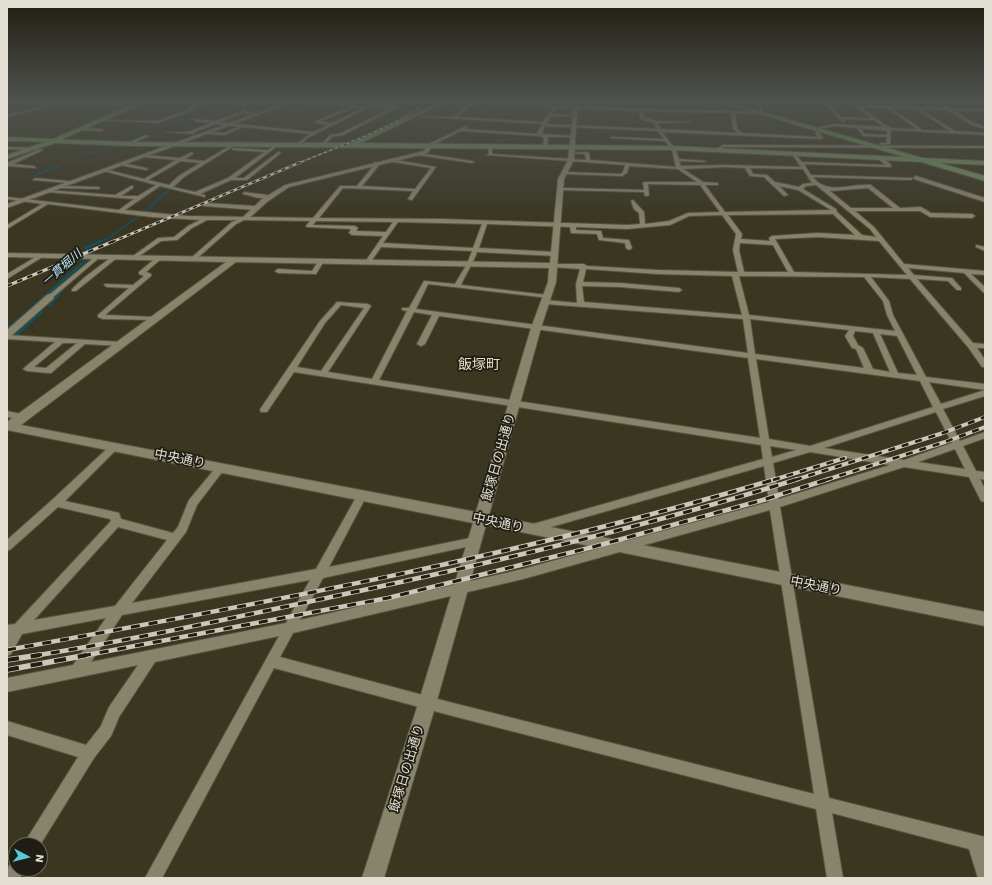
<!DOCTYPE html>
<html>
<head>
<meta charset="utf-8">
<style>
	body { margin:0 }
	#map { position:relative; width:992px; height:885px; overflow:hidden; background:#3a3620; font-family:"Work Sans",sans-serif }
	canvas { display:block }
	.frame { position:absolute; inset:0; border:8px solid #e3e0d3; pointer-events:none }
	.north { position:absolute; left:8px; top:837px; width:40px; height:40px; box-sizing:border-box; background:#1f1d14; border:1px solid #6d6b60; border-radius:50%; rotate:97deg; font-size:11px; font-weight:700; line-height:16px; text-align:center; color:#e3e0d3 }
	.north::after { content:''; display:block; margin:auto; width:14px; height:18px; background:#53cbdb; clip-path:polygon(50% 0,100% 100%,50% 72%,0 100%) }
</style>
</head>
<body>
<div id="map">
<canvas width="992" height="885"></canvas>
<div class="frame"></div>
<div class="north">N</div>
</div>
<script>
const g = document.querySelector('canvas').getContext('2d');
g.lineJoin = 'round';
function strokePath(path, color, width, dash) {
  g.strokeStyle = color;
  g.lineWidth = width;
  g.lineCap = dash ? 'butt' : 'round';
  g.setLineDash(dash || []);
  g.stroke(path);
}
function fill(path, color) {
  g.fillStyle = color;
  g.fill(path, 'evenodd');
}
function drawText(font, color, halo, rows, align = 'center') {
  g.font = font + ' "Work Sans","Noto Sans JP",sans-serif';
  g.lineWidth = 3.5;
  g.setLineDash([]);
  g.textBaseline = 'middle';
  g.strokeStyle = halo;
  g.fillStyle = color;
  for (const [text, x, y, turn = 0] of rows) {
    g.save();
    g.translate(x, y);
    g.rotate((+turn || 0) * Math.PI / 180);
    g.textAlign = isNaN(turn) ? turn : align;
    if (halo) g.strokeText(text, 0, 0);
    g.fillText(text, 0, 0);
    g.restore();
  }
}
strokePath(new Path2D(`
	M389,112L395,108
	M382,115L386,113
	M128,143L144,129L153,126L217,115L266,102
	M326,144L333,136
	M72,159L82,155L124,145`), '#005772', 1);
strokePath(new Path2D(`
	M33,176L59,166
	M144,212L172,187
	M99,242L110,237L140,215`), '#005772', 1.5);
strokePath(new Path2D(`
	M91,264L99,259
	M49,306L65,287
	M7,329L93,254L85,248L101,241
	M16,335L42,312
	M7,342L12,338`), '#005772', 2);
const minor = new Path2D(`
	M45,102L135,104L137,105L56,104L7,117V115L52,104Z
	M202,102H206L193,108L194,110L157,123L98,120L157,121L190,109L189,107Z
	M211,102L247,104L245,105Z
	M298,102L367,106L376,102L378,103L376,104L398,107L343,135L332,137L323,146L321,145L330,135L341,133L392,108L372,106L309,137L299,145L298,143L310,134L243,127L224,135L205,134L206,132L224,133L238,127L216,124L194,132L195,133L193,134L167,132H188L211,123L195,121L194,119L215,121L243,111L260,114L258,115L243,113L220,122L314,132L328,125L316,123V121L350,107ZM355,107L363,108L332,123L321,121Z
	M471,102H475L457,117L543,122L554,107L477,102L641,109L760,112L761,114L735,113L737,129L743,133L818,137L815,133L822,130L823,132L819,133L823,138L821,139L662,132L676,150L679,159L706,161L704,162L679,161L681,166L726,165L801,167L792,154L794,153L802,162L885,165L878,158L882,157L891,165V167L804,164L811,175L913,178L911,180L813,177C827,196 851,183 871,185L900,208L921,207L931,213L972,214L975,216L972,218L930,217L920,211H855L874,227L904,264L985,271V275L971,274L985,287V293L983,292L964,273L908,268L914,275L952,278L961,288V290H957L948,281L917,279L973,343L985,344V348H977L985,360V367H982L968,347L910,279L871,277L889,301L893,315L926,377L985,384V390L929,382L941,404L985,390V396L943,409L960,441L985,432V438L963,446L976,471L985,472V480L980,479L985,489V502L981,501L969,477L904,467L780,507L829,798L985,837V878H978L969,849L832,813L843,878H827L816,809L449,715L274,668L162,878H145L279,636L155,662L119,717L111,736L94,758L40,845H23L78,757L7,735V721L86,745L101,726L109,707L138,665L7,692V678L73,665L106,618L22,634L11,654L7,656V625L15,624L111,521L110,519L58,507L11,549L7,551V540L52,500L112,444H118L120,446L65,501L115,512L119,513L121,519L173,533L178,527L189,500L218,465H224L226,467L197,505L186,532L132,603L316,569L359,492H365L367,495L329,567L475,537L479,538L480,541L479,544L475,545L323,578L300,620L523,569L769,502L764,466L530,533L526,532L525,529L526,526L763,459L761,445L294,372L267,412H261L260,410L261,408L320,321L337,302L368,304L371,306L328,372L372,379L407,311L402,310V308H409L424,281L455,284L467,264L472,251L381,247L370,263L368,264L365,262L383,236L352,235L349,233L351,229L307,227L306,226L310,221L244,220L236,224L195,260H191V258L232,222L237,220H207L192,228L177,240L161,241L135,259L132,257L133,256L158,238L174,237L188,226L200,220L152,217L48,204L7,229V225L42,204L7,199V197L119,210L134,199L47,192L45,191L47,190L115,195L131,186H133V188L121,196H138L156,185L104,171V169L144,179L176,160L144,157L143,155L180,158L192,152L193,154L185,159L204,161L233,144L234,146L184,177L173,187L195,192L228,178L264,152L233,150L232,148L268,150L277,143L280,144L235,178H244L278,152L281,153L247,180H231L200,194L205,195V197L160,186L125,210L187,216L313,218L340,186H357L375,164L374,162L380,164L362,186L415,189L431,168L388,161L390,159L436,167L412,200L408,199L413,191L343,188L319,218L440,219L627,225L640,224L639,213L634,209L631,201L633,200L644,212L645,224L669,221L688,213L720,212L700,185L648,184L649,195L647,196H645L644,192L560,190L558,189L560,188L644,190L643,183L645,182H697L678,169L629,166L627,173L622,176L565,174L563,172L621,174L623,172L625,165L487,155L489,153L488,146L490,145L492,146V154L586,160L585,154L570,153L587,152L589,153L590,160L676,167L672,150L665,141L610,138L612,137L664,139L658,131L545,126L542,134L575,136L573,137H546L548,138L547,146L545,147L543,146L544,138L540,136L461,131L430,146L429,144L466,126L468,127L465,129L537,134L542,124L410,116L453,117ZM558,107L639,111L641,119L654,123L657,129L546,124L551,116H577L552,114ZM643,111L731,113L733,129L738,133L661,129L657,123L692,122L656,121L644,117ZM181,161L200,163L180,175L169,185L148,180ZM726,167L745,168L750,176L764,177L784,196L788,195L779,186L798,190L831,210L725,212L705,185H718V183L703,182L683,169ZM750,168L803,169L812,183L803,184L799,187L775,182L767,175L753,174ZM816,185L870,229L876,237L862,235L837,212L836,209L803,189L806,186ZM868,188L893,208H851L830,191ZM833,214L855,235L818,233L772,236L769,238L770,241L741,239L742,234L728,215ZM722,215L736,234L733,250L738,272L658,270L587,266L584,264H554L551,266L552,267L580,269L576,284L577,303L545,300L542,302L545,304L743,319L748,353L416,309L428,284L549,298V296L547,295L461,285C466,273 473,264 477,252L555,256L558,254L555,252L479,248L487,224L570,227L571,233L597,234L599,240L625,243L626,248L629,250L632,248L629,240L603,238L601,231L576,230V227L627,229L670,225L689,216ZM316,221L393,222L386,232L356,231L358,228L355,226L313,225ZM398,222L482,224L473,248L383,243ZM818,237L879,241L907,275L794,272L775,239ZM740,243L773,245L788,272H744L739,250ZM586,269L658,274L732,276L742,315L584,302L582,286L620,287L679,292L682,290L679,288L620,283L583,282ZM739,276L864,277L883,301L887,315L895,331L749,315ZM341,305L364,308L321,371L297,367L325,323ZM414,312L432,315L417,344L421,346L425,344L439,316L748,358L760,438L379,380ZM750,319L849,330L845,336L852,348L856,349L864,368L755,354ZM855,331L873,333L890,372L873,369L863,348L858,345L853,336ZM880,334L897,336L917,375L898,373ZM756,359L920,381L933,407L810,446L769,439ZM936,412L952,443L904,460L824,448ZM770,446L796,450L772,457ZM955,449L965,469L918,462L921,461ZM810,452L890,465L779,499L773,463ZM770,510L814,794L449,702L280,657L293,633L523,579ZM118,527L167,540L115,606L34,620ZM310,580L286,623L91,662L122,615Z
	M754,102H758L764,113H762Z
	M823,102H827L841,117L871,118L849,102H853L857,105L944,108L935,102H939L949,108L985,109V111L953,110L974,123L985,127V129L972,125L947,110L920,109L955,131L985,133V135L891,130L890,144L881,145L880,143H886L887,137L863,136L855,126L858,125L865,134L887,135V129L874,120L843,119L845,121L842,122ZM860,107L887,108L917,129L890,128ZM892,108L916,109L950,131L922,130Z
	M81,128L101,129L103,130L101,131L80,130Z
	M146,135L149,136L129,145L126,144Z
	M723,145L985,146V148L724,147L718,151H716V149Z
	M7,147L36,148L38,149L36,150L7,149Z
	M40,149L43,150L13,164L34,166L36,168L7,166V163Z
	M419,153L472,161L474,162L472,163L418,155Z
	M122,163L146,168L148,169L146,170L120,165Z
	M35,178L68,181L70,182L68,183L33,180Z
	M60,186L98,187L100,188L98,189L58,188V187Z
	M245,192C253,194 265,193 271,197C264,201 252,196 243,194V193Z
	M206,203L255,206L258,208L255,210L204,206L203,205Z
	M976,245L985,247V251L976,247Z
	M39,255L44,256L7,279V274Z
	M97,255L99,256V258L52,298H48V296Z
	M113,256L118,257L76,291H72V289L85,277Z
	M157,257L162,258L146,272L151,274V276L105,315L154,317L157,319L156,320L103,319L98,317V315L129,288L107,287L104,285L105,284L133,285L144,276L139,274V272Z
	M319,260L324,261L316,274L278,273L275,271L278,269L312,271Z
	M7,335L121,342L125,344L121,346L85,344L51,373H48L27,371L23,369L55,342L7,339ZM63,343H77L46,368L34,367Z
	M7,411L26,415L27,417L23,420L7,417Z
	M16,861V869H24L20,878H7C7,869 7,865 16,861Z`);
const tertiary = new Path2D(`
	M287,102H293L7,208V204Z
	M576,102H580L577,114L574,160L564,179L556,282L541,328L489,515L985,612V626L486,525L436,704L384,878H362L418,704L473,523L7,430V422L226,262L7,257V253L550,263L558,179L568,160L573,114ZM236,262L549,268L548,282L531,328L476,512L21,425Z
	M834,124L889,127L892,129L889,131L834,126L820,129L818,128Z
	M428,144L433,145L428,153L289,187L267,202L247,220L241,219L262,199L285,185L424,151Z
	M916,176L985,198V202L914,179V177Z
	M50,294L54,297L53,299L10,337L7,338V330L47,295Z`);
const primary = new Path2D(`
	M439,102H446L361,143L672,146L985,161V165L672,150L131,146L55,143L7,159V155L54,139L131,142L353,143L359,139Z`);
const trunk = new Path2D(`
	M139,102H146L56,142L7,141V137L53,139Z
	M719,102H728L985,176V181Z`);
strokePath(minor, '#585441', 2);
strokePath(tertiary, '#585441', 2);
strokePath(primary, '#585441', 2);
strokePath(trunk, '#585441', 2);
fill(minor, '#88836b');
fill(tertiary, '#88836b');
fill(primary, '#748d60');
fill(trunk, '#6d905c');
const railFar5 = new Path2D(`
	M299,163C342,145 390,129 428,102`);
const railFar4 = new Path2D(`
	M112,242L301,162`);
const railFar3 = new Path2D(`
	M7,286L114,241`);
const railFar2 = new Path2D(`
	M773,480L845,458
	M795,480L943,433L985,417
	M826,480L945,442L985,427`);
const railFar1 = new Path2D(`
	M7,650C265,603 524,555 776,479
	M33,656C133,640 232,618 331,597C488,564 645,527 798,479
	M82,656L388,598L593,547L763,500L829,479`);
const rail = new Path2D(`
	M7,660L40,655
	M7,670L87,655`);
strokePath(railFar5, '#cbc8b9', 1.5);
strokePath(railFar4, '#cbc8b9', 2.5);
strokePath(railFar3, '#cbc8b9', 3);
strokePath(railFar2, '#cbc8b9', 4);
strokePath(railFar1, '#cbc8b9', 4.5);
strokePath(rail, '#cbc8b9', 5.5);
strokePath(railFar5, '#1f1d14', 1, [3]);
strokePath(railFar4, '#1f1d14', 1.5, [4]);
strokePath(railFar3, '#1f1d14', 2, [5.5]);
strokePath(railFar2, '#1f1d14', 2.5, [7]);
strokePath(railFar1, '#1f1d14', 3, [9]);
strokePath(rail, '#1f1d14', 4, [12]);
const sky = g.createLinearGradient(0, 0, 0, 226);
sky.addColorStop(0, '#201e12');
sky.addColorStop(0.45, '#4f524e');
sky.addColorStop(1, '#4f524e00');
g.fillStyle = sky;
g.fillRect(0, 0, 992, 226);
drawText('italic 12px', '#b6e3f6', '#1f1d14', [
	["一貫堀川",62,268,-41]
]);
drawText('13px', '#e3e0d3', '#1f1d14', [
	["飯塚日の出通り",499,457,-74],
	["中央通り",180,459,11],
	["中央通り",498,523,12],
	["中央通り",816,586,11],
	["飯塚日の出通り",407,768,-73]
]);
drawText('14px', '#e4dfc4', '#1f1d14', [
	["飯塚町",479,365]
]);
</script>
</body>
</html>
